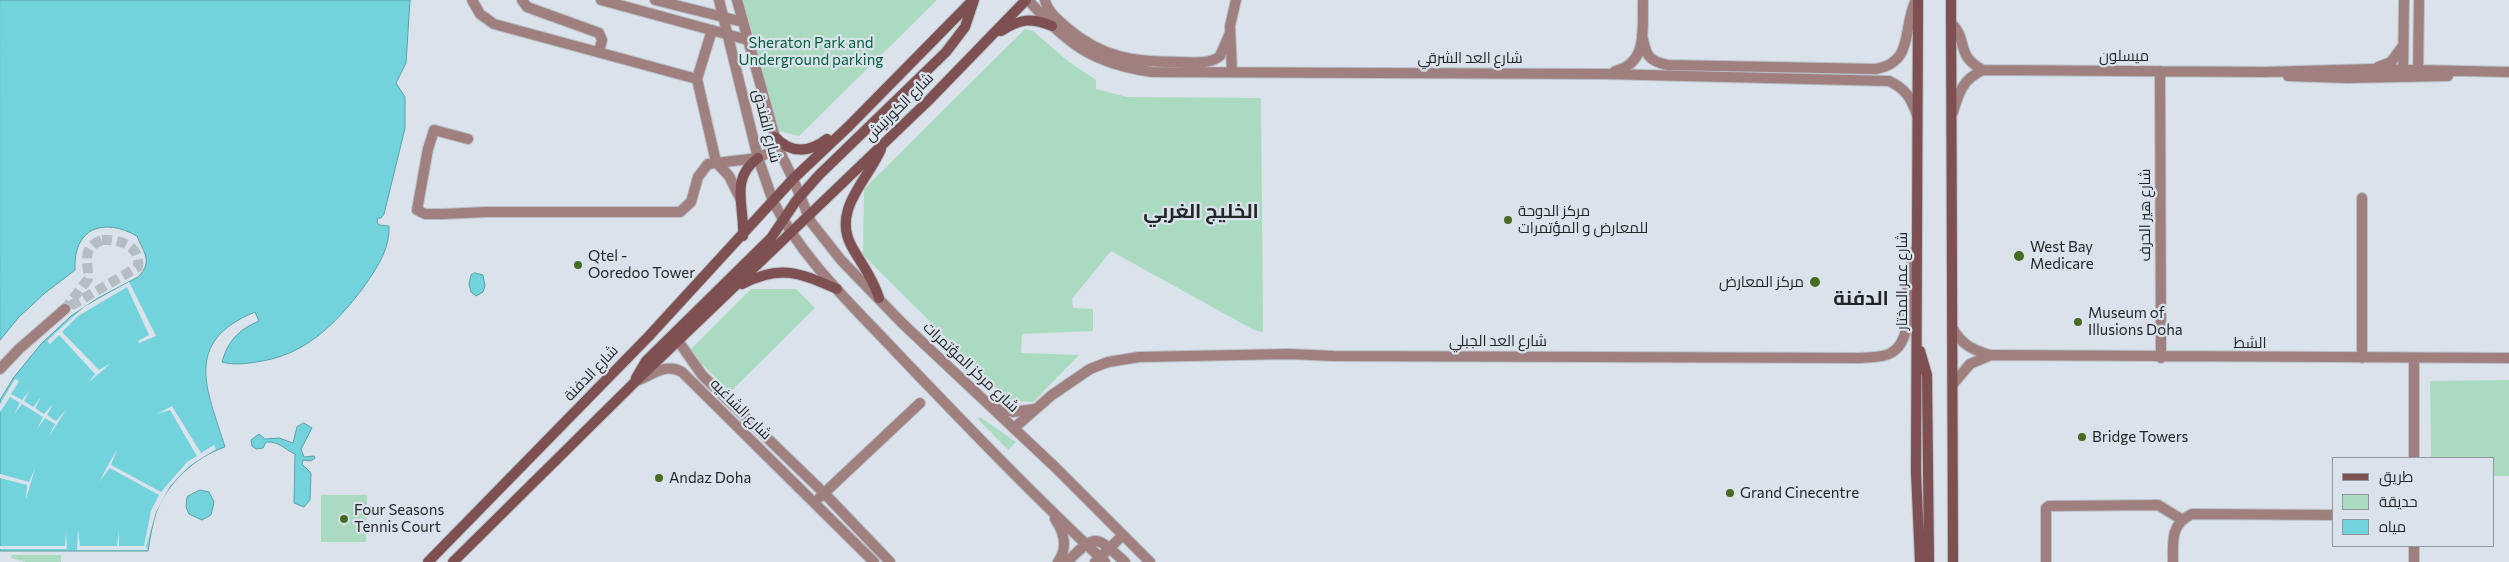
<!DOCTYPE html>
<html>
<head>
<meta charset="utf-8">
<style>
	body { margin:0 }
	#map { position:relative; width:2509px; height:562px; overflow:hidden; background:#dae3eb; font-family:Commissioner,Cairo,sans-serif }
	canvas { display:block }
	.legend { position:absolute; left:2332px; top:457px; width:162px; height:90px; box-sizing:border-box; background:#dae3eb; border:1px solid #91979d; margin:0; padding:6px 9px; list-style:none; font-size:15px; color:#232629 }
	.legend li { display:flex; align-items:center; gap:10px; height:25px }
	.legend b { width:25px; border:1px solid #91979d }
</style>
</head>
<body>
<div id="map">
<canvas width="2509" height="562"></canvas>
<ul class="legend">
<li><b style="height:6px;background:#7e5051"></b>طريق</li>
<li><b style="height:14px;background:#aadabf"></b>حديقة</li>
<li><b style="height:14px;background:#73d3dc"></b>مياه</li>
</ul>
</div>
<script>
const g = document.querySelector('canvas').getContext('2d');
g.lineJoin = 'round';
function fill(path, color) {
  g.fillStyle = color;
  g.fill(path, 'evenodd');
}
function strokePath(path, color, width, dash) {
  g.strokeStyle = color;
  g.lineWidth = width;
  g.lineCap = dash ? 'butt' : 'round';
  g.setLineDash(dash || []);
  g.stroke(path);
}
function drawText(font, color, halo, rows, align = 'center') {
  g.font = font + ' Commissioner,Cairo,sans-serif';
  g.lineWidth = 4.5;
  g.setLineDash([]);
  g.textBaseline = 'middle';
  g.strokeStyle = halo;
  g.fillStyle = color;
  for (const [text, x, y, turn = 0] of rows) {
    g.save();
    g.translate(x, y);
    g.rotate((+turn || 0) * Math.PI / 180);
    g.textAlign = isNaN(turn) ? turn : align;
    if (halo) g.strokeText(text, 0, 0);
    g.fillText(text, 0, 0);
    g.restore();
  }
}
fill(new Path2D(`
	M743,0H937L799,136L779,131Z
	M1025,29L1033,31L1069,62L1096,80V89L1127,97L1261,98L1263,332L1254,330L1111,251L1072,299L1073,308L1093,309V331L1022,334L1021,353L1079,355L1033,402L1009,400L863,255L864,189Z
	M751,289H796L815,308L730,392L689,351Z
	M2509,380V476H2493V458H2431L2430,381Z
	M980,417L1016,442L1008,450L978,419Z
	M321,495H367L366,542H321Z
	M12,555H61V562H26L11,558Z`), '#aadabf');
const water = new Path2D(`
	M0,0H410L406,63L396,83L405,97V128L384,214L381,218H378L377,222L379,225L389,226C390,250 376,269 363,288C335,325 304,356 256,362C244,364 233,365 222,362C228,341 238,330 259,321L255,312C182,342 207,389 225,447C195,457 167,483 156,513C152,525 150,539 148,551H0V400L14,377L41,344L71,316L98,298L138,277C154,261 143,252 137,236C103,217 73,228 75,270L45,293L19,317L0,340Z
	M475,273L483,275L485,286L483,292L476,296L471,292L469,284L471,275Z
	M304,423L312,428L301,449L304,457L314,456L315,458L311,461L303,460L302,464L311,473L310,500L304,507L294,503L295,454C284,449 279,441 266,442L263,448L256,449L252,446L251,440L259,434L265,439L279,438L293,443L297,427Z
	M200,490L209,492L214,502L211,515L202,520L189,514L186,507L187,497Z`);
fill(water, '#73d3dc');
strokePath(water, '#5b9fa6', 1);
fill(new Path2D(`
	M129,282L156,336L139,343L138,341L149,335L127,287L78,316L62,332L99,370L111,363L88,383L95,374L59,335L50,344L47,341L84,307Z
	M15,379L19,381L11,394L22,400L30,390L24,401L33,407L41,397L35,408L44,414L53,404L47,415L56,421L66,410L48,438L55,424L45,418L37,429L43,417L22,404L14,414L20,403L10,397L0,412V404Z
	M172,406L201,453L214,445L216,449L189,466L170,486L156,512L146,547L148,550H77L78,529L80,546H117L119,531V546H144L151,511L159,495L110,468L99,482L117,449L111,465L161,492L187,462L197,456L170,410L157,414Z
	M35,468L26,499L27,485L0,478V474L29,482Z
	M66,532L67,549H0V546H65Z`), '#dae3eb');
strokePath(new Path2D(`
	M102,240C119,239 141,245 138,267L65,309L88,279C89,262 80,248 102,240Z`), '#b5bdc4', 10, [10, 5]);
const minor = new Path2D(`
	M472,0L480,14L494,24L697,79L716,162L729,176L740,198
	M522,0L527,7L599,33L602,40L599,52
	M601,0L748,40
	M655,0L743,22
	M719,0L758,158L773,201
	M737,0L778,148L793,179
	M1028,0C1068,44 1091,63 1152,72L1604,74L1889,81C1906,89 1911,98 1917,115
	M1045,0C1047,11 1057,19 1066,27C1102,58 1133,62 1179,62C1192,62 1209,65 1220,56L1230,33
	M1951,23C1969,39 1954,55 1983,70L2265,72L2373,69L2509,72
	M1642,35C1646,54 1647,61 1668,65L1876,69C1915,62 1902,27 1916,0
	M2378,67L2391,62L2402,47
	M1615,71C1649,63 1642,28 1643,0
	M2160,71L2161,358
	M1232,72L1230,26L1236,0
	M2288,76L2347,78L2448,76
	M2403,76L2404,0
	M2418,76L2419,0
	M697,79L712,30
	M1953,112C1959,92 1963,79 1983,70
	M468,139L434,130L428,149L417,210L425,214H443L487,212H680L691,202L698,177L708,164L758,158L778,148
	M1953,329C1962,345 1973,350 1990,355
	M679,342L702,375L824,493L890,562
	M2362,358V198
	M2414,358V458
	M0,369L19,349L65,309
	M636,381C652,376 665,362 682,372L874,562
	M1953,384L1970,364L1991,355L2509,358
	M1014,428L1052,395L1090,369L1108,362L1139,357L1289,354L1334,356L1860,358C1870,357 1882,358 1891,353C1914,340 1906,301 1908,280C1909,269 1913,259 1916,249
	M820,497L920,403
	M2046,562V508L2049,506L2158,505L2181,519
	M2173,562C2173,542 2170,524 2192,514L2333,515
	M2414,562V546`);
const tertiary = new Path2D(`
	M793,179L811,222L841,260L902,323L1055,467L1150,562
	M773,201C802,259 853,306 897,353C965,424 1033,495 1105,562
	M993,406L1013,412L1035,409
	M1055,519C1064,532 1068,548 1058,562
	M1067,562C1097,532 1095,536 1125,562
	M1095,562L1122,536`);
const secondary = new Path2D(`
	M1918,0L1916,472L1920,562
	M1951,0L1953,562
	M1001,31C1020,19 1031,17 1052,26
	M775,137C791,154 809,153 827,139
	M743,236C745,206 729,179 758,158
	M742,284C781,264 800,273 837,289
	M879,298C873,278 862,265 852,247C831,210 868,180 881,149
	M1920,351L1927,375L1929,562
	M636,378L646,361L771,238L796,201L819,175L946,52L965,27L974,0
	M428,562L649,336L793,179L849,126L973,0
	M453,562L636,381L928,101L1026,0`);
strokePath(minor, '#b9c1c8', 12);
strokePath(tertiary, '#b9c1c8', 12);
strokePath(secondary, '#b9c1c8', 12);
strokePath(minor, '#a07f7f', 10);
strokePath(tertiary, '#a07f7f', 10);
strokePath(secondary, '#7e5051', 10);
for (const [x, y, r, color] of [
	[1508,220,5,"#476b23"],
	[2019,256,6,"#476b23"],
	[578,265,5,"#476b23"],
	[1815,282,6,"#476b23"],
	[2078,322,5,"#476b23"],
	[2082,437,5,"#476b23"],
	[659,478,5,"#476b23"],
	[1730,493,5,"#476b23"],
	[344,519,5,"#476b23"]
]) {
  const dot = new Path2D();
  dot.arc(x, y, r, 0, 2 * Math.PI);
  g.fillStyle = color;
  g.fill(dot);
  strokePath(dot, '#dae3eb', 2);
}
drawText('15px', '#005e3c', '#dae3eb', [
	["Sheraton Park and",811,43],
	["Underground parking",811,60]
]);
drawText('15px', '#232629', '#dae3eb', [
	["ميسلون",2124,56],
	["شارع العد الشرقي",1470,58],
	["شارع الكورنيش",899,107,-45],
	["شارع الفندق",767,126,76],
	["شارع هير الحرف",2145,215,-90],
	["شارع عمر المختار",1902,281,-90],
	["شارع العد الجبلي",1498,341],
	["الشط",2250,343],
	["شارع مركز المؤتمرات",971,367,43],
	["شارع الدفنة",591,373,-46],
	["شارع الشاغيه",741,409,45]
]);
drawText('15px', '#232629', '#dae3eb', [
	["مركز الدوحة",1518,211],
	["للمعارض و المؤتمرات",1518,228],
	["West Bay",2030,247],
	["Medicare",2030,264],
	["Qtel -",588,256],
	["Ooredoo Tower",588,273],
	["مركز المعارض",1804,282,"right"],
	["Museum of",2088,313],
	["Illusions Doha",2088,330],
	["Bridge Towers",2092,437],
	["Andaz Doha",669,478],
	["Grand Cinecentre",1740,493],
	["Four Seasons",354,510],
	["Tennis Court",354,527]
], 'left');
drawText('bold 20px', '#232629', '#dae3eb', [
	["الخليج الغربي",1201,211],
	["الدفنة",1861,298]
]);
</script>
</body>
</html>
